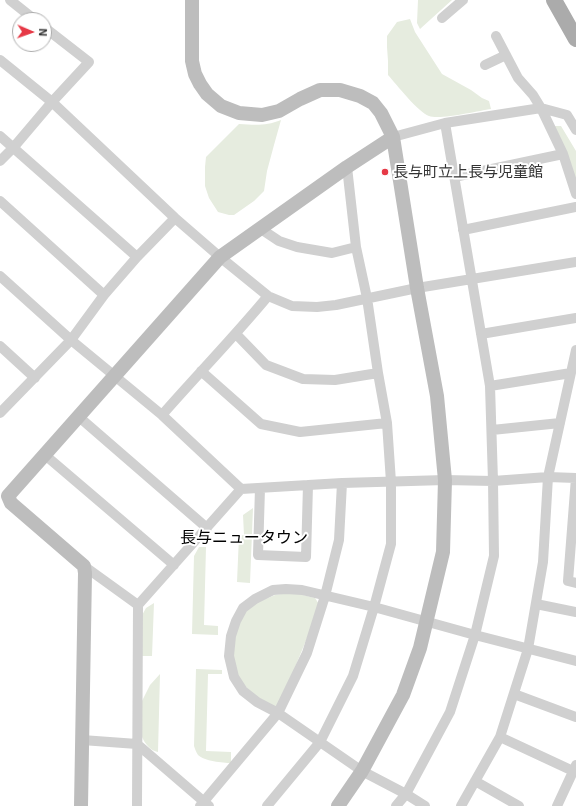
<!DOCTYPE html>
<html>
<head>
<meta charset="utf-8">
<style>
	body { margin:0 }
	#map { position:relative; width:576px; height:806px; overflow:hidden; background:#fff; font-family:"Exo 2",sans-serif }
	canvas { display:block }
	.north { position:absolute; left:12px; top:12px; width:40px; height:40px; box-sizing:border-box; background:#fff; border:1px solid #adadad; border-radius:50%; rotate:92deg; font-size:11px; font-weight:700; line-height:16px; text-align:center; color:#333 }
	.north::after { content:''; display:block; margin:auto; width:14px; height:18px; background:#e63946; clip-path:polygon(50% 0,100% 100%,50% 72%,0 100%) }
</style>
</head>
<body>
<div id="map">
<canvas width="576" height="806"></canvas>
<div class="north">N</div>
</div>
<script>
const g = document.querySelector('canvas').getContext('2d');
g.lineJoin = 'round';
function fill(path, color) {
  g.fillStyle = color;
  g.fill(path, 'evenodd');
}
function strokePath(path, color, width, dash) {
  g.strokeStyle = color;
  g.lineWidth = width;
  g.lineCap = dash ? 'butt' : 'round';
  g.setLineDash(dash || []);
  g.stroke(path);
}
function drawText(font, color, halo, rows, align = 'center') {
  g.font = font + ' "Exo 2","Noto Sans JP",sans-serif';
  g.lineWidth = 4;
  g.setLineDash([]);
  g.textBaseline = 'middle';
  g.strokeStyle = halo;
  g.fillStyle = color;
  for (const [text, x, y, turn = 0] of rows) {
    g.save();
    g.translate(x, y);
    g.rotate((+turn || 0) * Math.PI / 180);
    g.textAlign = isNaN(turn) ? turn : align;
    if (halo) g.strokeText(text, 0, 0);
    g.fillText(text, 0, 0);
    g.restore();
  }
}
fill(new Path2D(`
	M418,0H452L420,29L417,23Z
	M410,19L415,32L442,74L471,90L482,98L489,101L491,109C478,111 440,120 429,116C418,112 397,85 388,75V61L387,47V36L397,22Z
	M281,120L274,145L267,171L264,191L254,201L234,215H229L218,212L209,198L205,186V167L206,157L239,124C256,125 266,126 281,120Z
	M553,126H561L576,151V182Z
	M253,508L250,583L237,582L239,536L244,535L243,515Z
	M199,547H206L204,625L218,626V635L192,634L194,556Z
	M288,593L299,594L315,598L319,604L307,638L291,677L276,707L252,694L242,682L234,669L233,636L246,611L254,604L275,595Z
	M154,603L152,656H140L141,617L146,608Z
	M196,669L222,670V674H208L206,751L231,752V763C223,763 204,761 198,755C196,752 195,749 194,746Z
	M160,674L158,752C151,751 145,744 142,737V701L150,685Z`), '#e6ecdf');
strokePath(new Path2D(`
	M10,0L35,20
	M442,18L463,0
	M496,36L518,78L533,95L541,108L567,115L576,130
	M0,60L52,102L175,218L220,257L268,296L292,306L317,307L336,305L417,288L576,262
	M485,65L506,55
	M0,136L137,257
	M393,137L445,123L541,108L563,154L576,194
	M0,161L13,148L52,102L89,62L44,27
	M454,177L563,154
	M0,201L104,295
	M261,229L279,241L297,247L332,253L356,247
	M463,230L576,207
	M0,276L71,340L162,415L241,489
	M236,334L266,365L303,379L335,380L378,373
	M481,334L576,318
	M0,346L35,378
	M201,371L261,424L300,432L387,423
	M490,386L571,373
	M0,413L71,340L104,295L137,257L175,218
	M162,415C197,375 234,337 268,296
	M79,417L207,528
	M492,430L560,423
	M45,455L174,565
	M260,488L258,555L306,557L308,485
	M84,566L138,605
	M536,604L576,612
	M514,694L576,717
	M500,737L573,771
	M82,740L137,744L209,806
	M475,781L519,806
	M137,806L138,605L241,489L342,483L445,480L493,481L548,477L576,478L568,581L576,583
	M200,806L278,713L307,653L325,596L339,540L342,483
	M267,806L320,742L353,676L374,607L391,544V482L387,423L378,373L367,298L356,247L347,167
	M396,806L406,794L450,712L475,635L494,556L493,481L490,386L445,123
	M425,806L406,794L362,771L278,713L257,702L243,691L234,677L229,656L231,636L236,621L243,608L255,599L273,590L286,589L302,590L374,607L475,635L576,661
	M461,806L500,737L528,649L543,562L548,477L576,350
	M557,806L576,765`), '#d0d0d0', 10);
strokePath(new Path2D(`
	M192,0V61L195,74L200,84L207,94L221,106L239,113L262,115L279,111L300,99L320,90H340L360,96L373,103L381,113L393,137L417,288L437,396L445,480L443,552L420,648L403,695L362,771L338,806
	M81,806L85,573L84,566L11,503L8,496L220,257L347,167L393,137`), '#bdbdbd', 14);
strokePath(new Path2D(`
	M554,0L576,39`), '#ababab', 16);
for (const [x, y, r, color] of [
	[385,172,4,"#e63946"]
]) {
  const dot = new Path2D();
  dot.arc(x, y, r, 0, 2 * Math.PI);
  g.fillStyle = color;
  g.fill(dot);
  strokePath(dot, '#fff', 1.5);
}
drawText('15px', '#333', '#fff', [
	["長与町立上長与児童館",393,172]
], 'left');
drawText('16px', '#000', '#fff', [
	["長与ニュータウン",244,538]
]);
</script>
</body>
</html>
